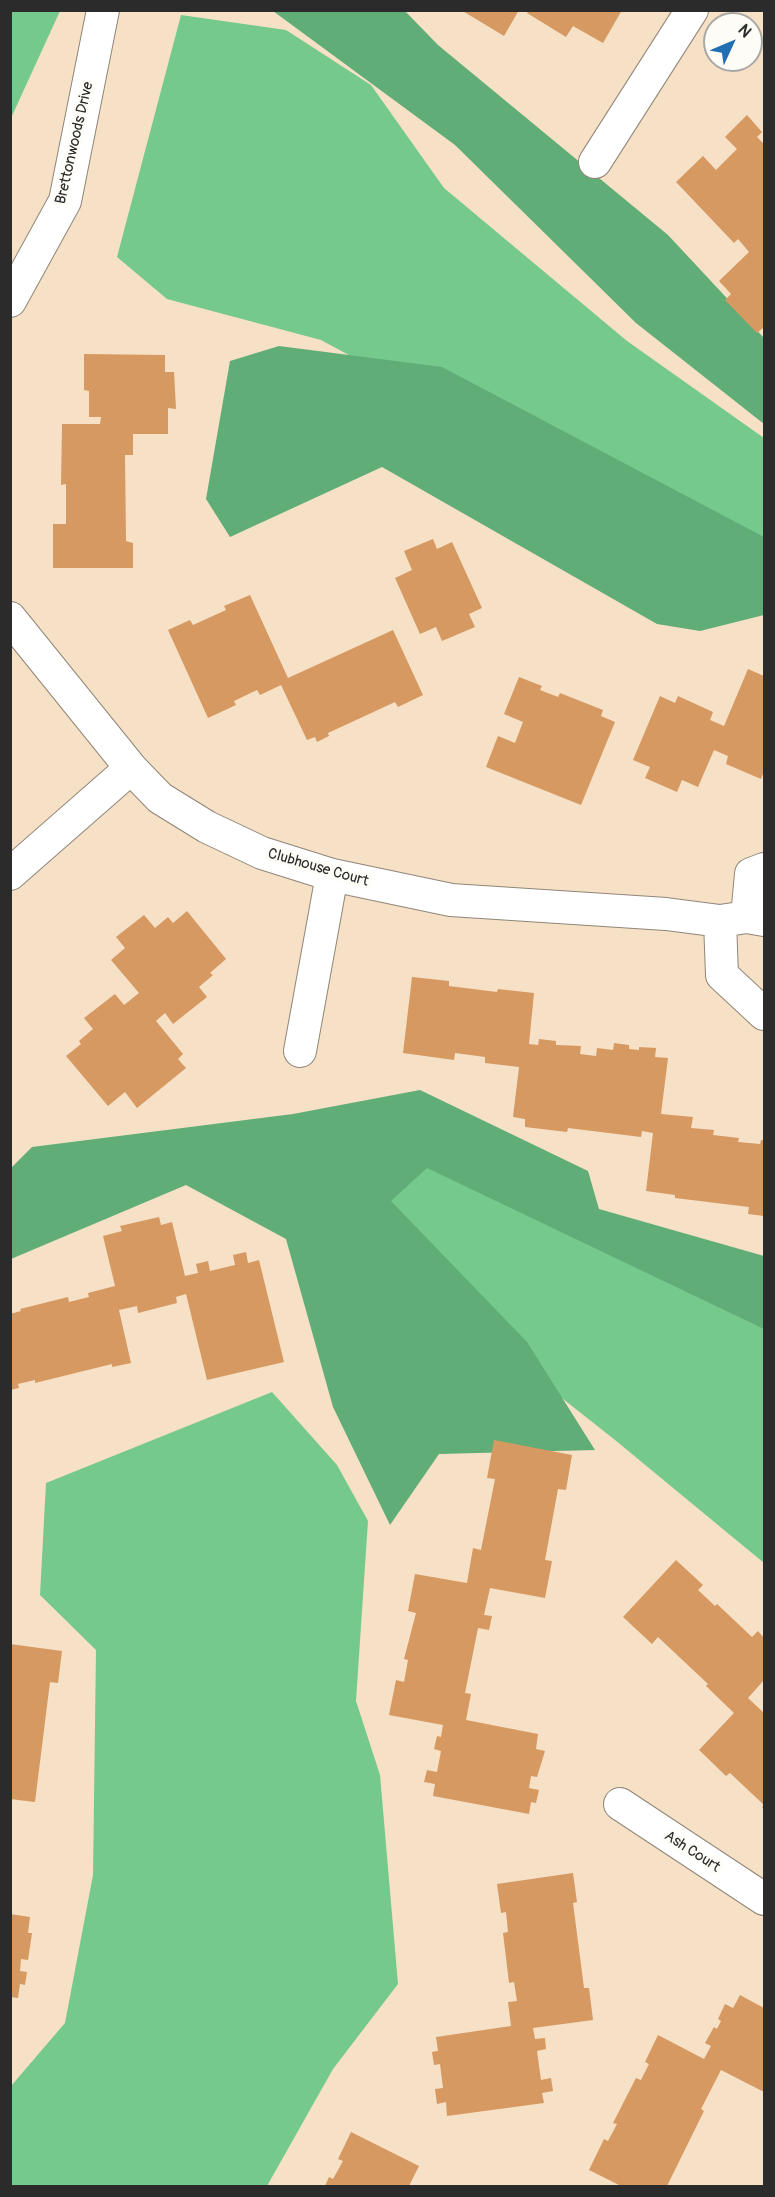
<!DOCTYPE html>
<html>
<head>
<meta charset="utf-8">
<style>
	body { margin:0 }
	#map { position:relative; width:775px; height:2197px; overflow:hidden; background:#f6e0c6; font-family:Pangolin,sans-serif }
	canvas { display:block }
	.frame { position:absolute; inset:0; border:12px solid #2b2b2b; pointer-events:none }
	.north { position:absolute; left:703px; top:12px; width:60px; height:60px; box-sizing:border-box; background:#fdfcf7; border:2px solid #a9a8a5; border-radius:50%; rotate:46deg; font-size:16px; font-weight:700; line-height:24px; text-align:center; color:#2b2b2b }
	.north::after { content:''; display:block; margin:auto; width:21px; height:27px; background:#1f6fb2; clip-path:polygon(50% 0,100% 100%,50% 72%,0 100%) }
</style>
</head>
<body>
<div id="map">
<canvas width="775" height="2197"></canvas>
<div class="frame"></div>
<div class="north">N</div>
</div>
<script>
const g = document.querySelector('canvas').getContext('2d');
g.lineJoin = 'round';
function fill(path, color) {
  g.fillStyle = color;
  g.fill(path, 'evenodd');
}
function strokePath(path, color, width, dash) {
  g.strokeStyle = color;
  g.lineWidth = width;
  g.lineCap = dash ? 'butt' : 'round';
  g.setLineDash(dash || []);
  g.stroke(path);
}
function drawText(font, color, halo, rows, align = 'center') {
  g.font = font + ' Pangolin,sans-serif';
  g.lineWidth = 6;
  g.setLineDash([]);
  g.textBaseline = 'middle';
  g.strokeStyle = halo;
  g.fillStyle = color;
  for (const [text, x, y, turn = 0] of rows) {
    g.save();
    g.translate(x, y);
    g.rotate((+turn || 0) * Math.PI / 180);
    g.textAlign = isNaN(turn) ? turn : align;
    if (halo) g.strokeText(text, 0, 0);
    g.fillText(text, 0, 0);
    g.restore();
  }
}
fill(new Path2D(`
	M11,10L60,11L11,118L10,11Z
	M181,15L286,30L371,85L444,188L627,341L764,438V579L321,340L167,299L117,257Z
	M401,1140L764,1303V1563L615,1440L391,1263L361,1166Z
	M272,1392L337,1465L368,1521L356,1701L380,1775L398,1984L333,2069L267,2186H11V2086L65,2023L93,1875L96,1650L40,1595L46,1483Z`), '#75c98d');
fill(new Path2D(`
	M273,11H405L438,45L668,235L764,338V424L636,323L455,145Z
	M279,346L442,367L764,537V615L700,631L657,624L382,467L230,537L206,499L230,361Z
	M420,1090L588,1171L599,1209L764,1256V1329L427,1168L391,1201L527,1342L595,1450L439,1454L390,1525L333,1407L286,1239L186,1185L11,1259V1168L32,1147L293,1114Z`), '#60ad78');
fill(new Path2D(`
	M461,10H519L504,36Z
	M529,10H622L603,43L573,26L566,37L527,13Z
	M747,115L762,132L757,137L764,144V329L763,328L757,333L725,300L731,294L719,281L749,252L738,239L734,243L676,182L703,156L716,170L737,149L725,137Z
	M84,354L165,355V372H174L176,409L168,408V434H133V455H125L126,541L133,543V568H53V524H66V484L61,485L62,424H100L101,417H89V391L84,390Z
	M433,539L437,549L452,542L482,608L469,614L475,627L442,641L436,627L420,634L395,578L412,570L404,551Z
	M250,595L288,678L393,630L423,695L398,707L395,702L328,733L329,736L317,742L315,737L307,740L281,685L260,695L257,690L234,701L236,705L208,718L168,630L190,620L193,625L226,610L224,606Z
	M748,669L764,676V771L761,779L726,764L728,756L714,750L698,787L682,780L677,792L645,778L650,767L633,760L660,696L675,703L678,696L713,712L710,720L724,726Z
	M519,677L542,686L540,690L558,697L560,693L603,710L601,716L615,722L581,805L486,767L498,736L515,743L523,722L504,714Z
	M187,911L226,959L210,973L213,975L199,987L207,997L173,1024L165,1013L156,1021L183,1054L178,1059L186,1068L137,1108L125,1092L108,1106L66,1056L81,1044L79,1041L93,1029L84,1018L115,994L124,1005L139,993L111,960L125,948L116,937L144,915L155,928L168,917L173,923Z
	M412,977L449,981V986L497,992L498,989L534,993L529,1044L538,1045L539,1039L556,1041V1045L581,1046L580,1054L596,1056L597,1048L613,1050L614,1043L629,1045V1049L639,1050V1047L656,1048L655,1057L668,1058L661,1114L693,1117L691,1128L714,1130L713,1135L739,1138L738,1142L760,1144L761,1140H764V1216L748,1214L749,1207L675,1198V1195L646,1191L653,1133L642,1131L641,1137L568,1128L567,1132L525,1127V1119L513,1117L519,1067L485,1063V1057L455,1053L454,1060L403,1053Z
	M159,1217L161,1225L172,1222L185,1276L198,1273L196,1264L208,1261L210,1271L235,1265L233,1255L246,1252L248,1263L259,1260L284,1362L207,1380L186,1294L176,1297L177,1303L138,1313L137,1306L119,1310L131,1363L112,1367V1364L35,1383V1380L18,1384L19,1388L10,1390V1314L21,1311L20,1309L68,1297L69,1302L89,1297L88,1293L115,1286L103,1236L122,1231L120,1226Z
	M494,1440L572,1455L566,1490L558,1489L545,1560L552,1561L545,1598L490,1588L484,1615L492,1616L489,1630L478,1628L465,1693L471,1694L466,1720L538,1734L536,1749L545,1751L537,1777L531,1776L529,1788L539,1790L536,1803L531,1802L529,1814L433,1796L435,1784L424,1782L427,1770L437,1772L441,1751L434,1749L437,1736L441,1737L443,1725L389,1715L396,1680L404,1682L408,1660L404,1659L416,1613L408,1611L415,1574L467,1583L473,1548L481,1550L495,1479L487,1478Z
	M676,1560L703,1585L698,1590L715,1606L717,1604L752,1637L758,1631L764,1638V1680L748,1698L764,1713V1810L762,1807L764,1805L730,1773L726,1776L699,1750L734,1713L706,1686L708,1684L658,1637L652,1644L623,1617Z
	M10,1644L62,1651L58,1683L50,1682L35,1802L10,1799Z
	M573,1873L577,1902L573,1903L584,1988H589L593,2020L533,2028L535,2039L545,2038L546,2049L537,2051L541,2080L551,2078L553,2091L542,2093L544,2103L447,2116L446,2102L437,2104L435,2089L443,2088L440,2064L434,2065L432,2052L438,2051L436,2037L511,2026L508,2002L517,2001L514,1982L509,1983L503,1933L508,1932L506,1912L501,1913L497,1884Z
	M10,1914L30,1917L28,1933H32L28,1960L21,1959L20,1971L27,1972L25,1985L20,1984L18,1998L10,1997Z
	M740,1995L764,2008V2092L721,2070L701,2109L704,2111L667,2186H621L589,2170L604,2139L608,2141L617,2124L613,2123L636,2078L641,2080L649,2064L645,2062L658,2035L704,2059L711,2046L705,2043L714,2027L717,2029L721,2021L718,2019L725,2004L733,2008Z
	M351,2132L419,2166L409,2186H325L329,2177L333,2179L343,2161L338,2159Z`), '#d69961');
const minor = new Path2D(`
	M595,162L692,10
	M10,301L65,201L103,10
	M10,618L131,768L160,798L207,827L262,853L332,875L451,900L666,914L720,921L747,917L764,920
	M10,874L131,768
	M747,917L751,874L764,869
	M720,921L722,975L764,1014
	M300,1051L332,875
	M620,1804L764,1899`);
strokePath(minor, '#908678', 34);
strokePath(minor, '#fff', 32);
drawText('15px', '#2b2b2b', '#fdfcf7', [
	["Brettonwoods Drive",75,143,-77],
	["Clubhouse Court",318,868,16],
	["Ash Court",692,1852,33]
]);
</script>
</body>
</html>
